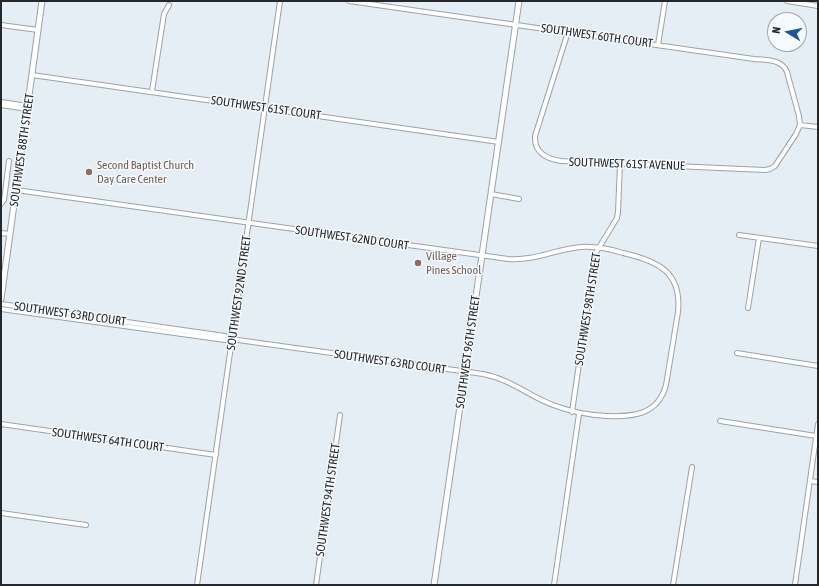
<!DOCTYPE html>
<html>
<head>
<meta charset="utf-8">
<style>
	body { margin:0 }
	#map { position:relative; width:819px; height:586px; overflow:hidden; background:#e5edf5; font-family:"Asap Condensed",sans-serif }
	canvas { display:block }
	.frame { position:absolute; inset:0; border:2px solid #25282b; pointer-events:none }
	.north { position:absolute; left:767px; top:12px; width:40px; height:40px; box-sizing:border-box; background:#f5faff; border:1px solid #a2a6aa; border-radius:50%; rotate:280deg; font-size:11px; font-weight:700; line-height:16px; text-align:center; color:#25282b }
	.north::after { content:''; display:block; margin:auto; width:14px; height:18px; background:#23578f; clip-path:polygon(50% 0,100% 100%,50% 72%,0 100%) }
</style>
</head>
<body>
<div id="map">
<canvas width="819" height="586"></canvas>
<div class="frame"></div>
<div class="north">N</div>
</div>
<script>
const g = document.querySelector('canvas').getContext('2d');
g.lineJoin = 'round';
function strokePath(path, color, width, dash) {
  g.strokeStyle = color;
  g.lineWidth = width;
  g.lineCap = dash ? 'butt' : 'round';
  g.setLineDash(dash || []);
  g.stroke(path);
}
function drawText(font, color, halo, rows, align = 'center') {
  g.font = font + ' "Asap Condensed",sans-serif';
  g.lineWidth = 3;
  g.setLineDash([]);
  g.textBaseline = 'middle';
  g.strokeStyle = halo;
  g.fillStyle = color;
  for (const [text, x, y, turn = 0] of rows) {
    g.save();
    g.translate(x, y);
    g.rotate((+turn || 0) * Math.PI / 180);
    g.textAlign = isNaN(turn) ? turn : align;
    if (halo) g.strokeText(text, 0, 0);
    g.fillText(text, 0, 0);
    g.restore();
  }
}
const minor = new Path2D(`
	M349,1L754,59C766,60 782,59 787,72L799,116L800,125L796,134L775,166L770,169L765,170L561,161C546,159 534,152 535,136L568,32
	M787,1L818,6
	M1,25L38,30
	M658,45L665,1
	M32,75L499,142
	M152,91L164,14L169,5
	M1,102L28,106
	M1,105L27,109
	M800,125L818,127
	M491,194L519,199
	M1,204L4,200L9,161
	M1,233L10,234
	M739,235L818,246
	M1,304L225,336L232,339
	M748,308L759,238
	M1,309L225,340H238L483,374C510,379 529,396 553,405C571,412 588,415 607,416C633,417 658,415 666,385L678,312C682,272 658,261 623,253C610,249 594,246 581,247C555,249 536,261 508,259L16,190
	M737,353L818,366
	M572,412L595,254L617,218L618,212L620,164
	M720,421L816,436
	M1,424L216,455
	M810,481L818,482
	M1,513L86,525
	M197,585L280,1
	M316,585L340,415
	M554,585L579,414
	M673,585L692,467
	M795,585L818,424`);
const tertiary = new Path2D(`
	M1,299L42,1
	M434,585L519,1`);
strokePath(minor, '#9ca3ab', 6);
strokePath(tertiary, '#9ca3ab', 7);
strokePath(minor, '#fff', 4);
strokePath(tertiary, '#fff', 5);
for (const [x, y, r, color] of [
	[89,172,4,"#8d6e63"],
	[418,263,4,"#8d6e63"]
]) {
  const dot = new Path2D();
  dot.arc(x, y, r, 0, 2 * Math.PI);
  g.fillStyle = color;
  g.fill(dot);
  strokePath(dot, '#f5faff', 1.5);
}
drawText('12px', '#25282b', '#f5faff', [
	["SOUTHWEST 60TH COURT",597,36,8],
	["SOUTHWEST 61ST COURT",266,108,8],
	["SOUTHWEST 88TH STREET",22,150,-82],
	["SOUTHWEST 61ST AVENUE",627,164,2],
	["SOUTHWEST 62ND COURT",352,238,8],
	["SOUTHWEST 92ND STREET",239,293,-82],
	["SOUTHWEST 98TH STREET",588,309,-81],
	["SOUTHWEST 63RD COURT",70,314,8],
	["SOUTHWEST 96TH STREET",468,352,-82],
	["SOUTHWEST 63RD COURT",390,362,8],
	["SOUTHWEST 64TH COURT",108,440,8],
	["SOUTHWEST 94TH STREET",328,500,-82]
]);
drawText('12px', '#785e54', '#f5faff', [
	["Second Baptist Church",97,165],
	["Day Care Center",97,179],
	["Village",426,256],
	["Pines School",426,270]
], 'left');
</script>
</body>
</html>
